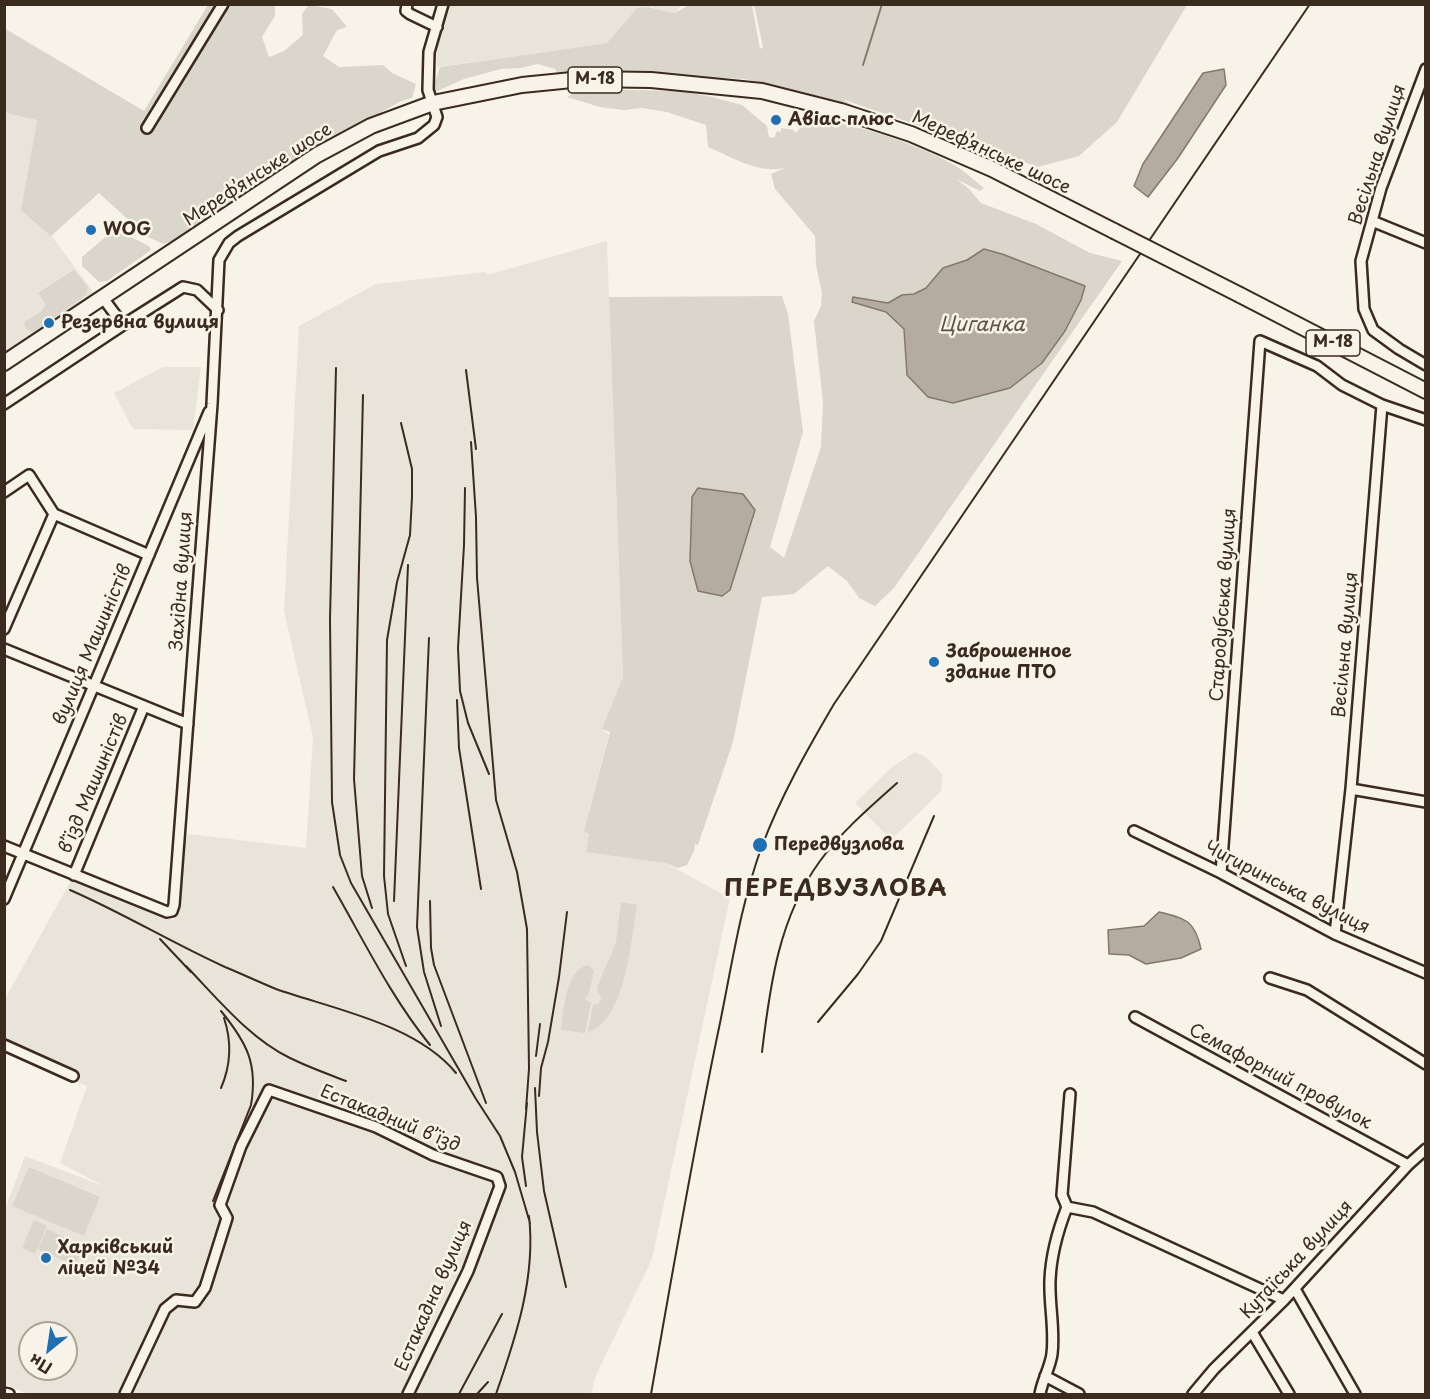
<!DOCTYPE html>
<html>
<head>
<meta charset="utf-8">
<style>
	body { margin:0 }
	#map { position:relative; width:1430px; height:1399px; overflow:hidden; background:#f7f3e8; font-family:"Playpen Sans",sans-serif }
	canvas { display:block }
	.frame { position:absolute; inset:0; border:6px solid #3b2a1e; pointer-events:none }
	.north { position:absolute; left:18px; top:1321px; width:60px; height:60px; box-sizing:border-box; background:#f7f3e8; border:2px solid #aca397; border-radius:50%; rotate:210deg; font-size:16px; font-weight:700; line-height:24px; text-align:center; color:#3b2a1e }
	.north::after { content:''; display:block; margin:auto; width:21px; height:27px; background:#1f6fb2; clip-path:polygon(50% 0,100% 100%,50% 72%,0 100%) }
</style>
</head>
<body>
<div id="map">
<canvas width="1430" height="1399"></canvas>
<div class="frame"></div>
<div class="north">Пн</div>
</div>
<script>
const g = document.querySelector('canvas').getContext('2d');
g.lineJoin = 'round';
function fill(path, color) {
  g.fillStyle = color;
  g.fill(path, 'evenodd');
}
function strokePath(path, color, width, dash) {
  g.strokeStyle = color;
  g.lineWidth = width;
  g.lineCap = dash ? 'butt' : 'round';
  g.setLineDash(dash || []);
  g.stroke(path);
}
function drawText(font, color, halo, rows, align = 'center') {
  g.font = font + ' "Playpen Sans",sans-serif';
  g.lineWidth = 5;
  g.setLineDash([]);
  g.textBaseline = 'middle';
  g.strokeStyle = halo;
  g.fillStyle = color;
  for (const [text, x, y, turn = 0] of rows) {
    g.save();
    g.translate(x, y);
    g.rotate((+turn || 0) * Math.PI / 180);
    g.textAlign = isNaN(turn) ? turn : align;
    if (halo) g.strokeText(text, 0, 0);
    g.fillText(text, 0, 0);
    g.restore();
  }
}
fill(new Path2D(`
	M449,5H681L675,13L651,7L637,8L607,43L437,67L436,42Z
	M5,113L37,120L21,210L47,230L94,293L5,353Z
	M607,241L623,677L603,731L609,734L584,831L590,834L586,851L665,863L730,898L652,1259L596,1375L591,1394H28L5,1384L4,1212L25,1156L106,1187L60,1163L87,1086L5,1051V999L72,879L174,920L180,833L306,848L313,737L284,611L299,326L376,284L486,272L487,275ZM30,1333H66V1369H30Z
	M163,367H201L193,430L133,429L114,393Z
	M915,752L927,758L943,775L941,791L891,840L855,803L892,767Z`), '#e9e4d9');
fill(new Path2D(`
	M208,5H275V16L262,37L269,57L284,51L303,35L302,14L309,5L332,9L347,27L337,30L323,56L339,67L383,65L392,73L416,84L412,98L401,101L355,127L322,141L259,182L181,238L163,244L146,236L99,193L51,236L21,210L37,120L9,114L5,112L4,28L144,111Z
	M689,5H752L760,49L763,47L754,5H1187L1117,122L1079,156L1038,167L842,99L861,110L745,79L654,75L560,77L555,69L538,64L521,68L501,69L464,79L435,92L434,85L440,67L607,43L637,8L648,7L675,13Z
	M582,89L682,91L712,97L742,105L767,126L769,137L774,138L777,131L781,132V128L794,130L795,133L804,125L803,123C839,114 932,149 962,170C970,176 976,182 984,188L980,191L956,179L968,188L981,203L1036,224L1090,253L1122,261L894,588L875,606L859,598L847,581L828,566L794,594L762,597L733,742L698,845L695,844L694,851L687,865L678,868L665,863L586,852L589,834L584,831L610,732L602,729L623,677L609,297L782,296L788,314L803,432L770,547L784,558L821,447L823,402L814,321L821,306L822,293L816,265L815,236L775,189L771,174L785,168C758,174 732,157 708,147L706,125L667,112L642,108L624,110L600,107L567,97ZM984,249L1081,300L1065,331L1042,363L907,375L904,329L886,312L853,297L888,303L902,295L914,294L926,288L943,268L967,260Z
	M115,231L121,232L149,246L151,250L107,281L99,282L82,266V257L109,234Z
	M74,270L88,287L86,295L34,332L26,329L24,322L41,312L46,304L38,293Z
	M621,902L637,905C631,939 626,1020 588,1032L593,1005L598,1004L602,999L597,990V987L616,943Z
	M589,965L594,971L589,993L585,999L591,1003L585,1033L561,1030C563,1011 566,968 589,965Z
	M29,1167L100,1197L84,1236L12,1206Z
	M34,1220L47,1226L35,1254L22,1248Z
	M47,1229L84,1246L75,1265L38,1249Z`), '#dbd6cb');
const water = new Path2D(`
	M1224,69L1226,85L1178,158L1148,197L1134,186L1143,164L1203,73Z
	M984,249L1002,254L1085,286L1081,300L1065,331L1042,363L1010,388L953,403L928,397L907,375L904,329L886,312L852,302L853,297L888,303L902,295L914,294L926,288L943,268L967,260Z
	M698,488L743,494L755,510L730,590L722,596L698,591L690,561L692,497Z
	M1159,912C1186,918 1195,921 1201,949L1181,958L1146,964L1129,955L1109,954L1108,930L1144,926Z`);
fill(water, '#b4aca0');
strokePath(water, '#84786c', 1.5);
strokePath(new Path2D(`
	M863,65L882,4`), '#84786c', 2);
const minor = new Path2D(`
	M407,4L406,11L410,14L437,27
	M1426,69L1381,188L1361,261L1364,309L1373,330L1399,349L1426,365
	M147,128L223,4
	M1372,221L1426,243
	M103,298L123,325L183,287L197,290L218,310
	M4,404L123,325
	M4,492L29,475L54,514L4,629
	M54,514L149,555
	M4,649L188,724
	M1351,789L1426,802
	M1134,831L1221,873L1335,934L1426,973
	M4,846L167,912L172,911L174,905L212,404L219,260L229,243L238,236L379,151L418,138L434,125L437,117L428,90L429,52L443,4
	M1221,873L1260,341L1317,366L1342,385L1382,405L1426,420
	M74,875L144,706
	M4,899L209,412
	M1335,934L1351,789L1382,405
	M1270,978L1307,990L1426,1064
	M1135,1017L1408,1165
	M4,1045L73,1076
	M1067,1207L1093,1212L1284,1300
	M1295,1289L1355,1394
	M1252,1332L1289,1394
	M1045,1376L1079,1394
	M4,1393L9,1394
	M125,1394L165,1309L176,1300L195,1302L205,1288L227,1218L220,1205L241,1146L269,1090L376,1127L433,1155L497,1177L500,1186L468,1271L408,1394
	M1040,1394C1042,1381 1050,1368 1052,1354C1055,1329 1049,1305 1050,1280C1051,1255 1058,1230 1067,1207L1062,1195L1070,1094
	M1193,1394L1214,1369L1284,1300L1408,1165L1426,1149`);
const highway = new Path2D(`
	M1240,295L1426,391
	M4,363L317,155L371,126L433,103L522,85L582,79L651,80L762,91L841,111L911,134L992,169L1114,231`);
strokePath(minor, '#3b2a1e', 14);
strokePath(highway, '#3b2a1e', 18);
strokePath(minor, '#f7f3e8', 9);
strokePath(highway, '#f7f3e8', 14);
strokePath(new Path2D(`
	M336,368L330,619L332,802L340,855L351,883L476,1099L500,1136L515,1172L530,1223
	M466,370L476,449
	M363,395L354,779L362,876L372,908
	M401,423L412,469V497L410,535L397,582L387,640L384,876L388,914L406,966
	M471,442L476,517L477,578L496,800L517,872L527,929L529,1069L526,1109
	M465,488L464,545L458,648L460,691L468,723L489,774
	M429,638L417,927L424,972L441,1026
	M457,700L459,748L481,889
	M333,887C364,941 391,997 430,1045
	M70,890C123,913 172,943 225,967C242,974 259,982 276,989C333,1009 416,1024 456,1073
	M394,901L408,565
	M430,901L431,948L434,965L486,1103
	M160,939L191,972
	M186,966C217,998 249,1038 290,1058C308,1067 328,1074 346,1081
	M818,1022L858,974L881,941L934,816
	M762,1052C770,985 779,917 820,861C841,832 870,807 897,783
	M536,1056L540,1024
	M221,1088C231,1065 232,1042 224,1018
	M535,1088L537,1132L544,1191L566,1287
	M539,1096L541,1068L548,1042L559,977L567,912
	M526,1186L522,1157L527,1103
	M213,1201L251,1105C258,1064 247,1043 221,1011
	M459,1394L502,1314
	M477,1394L488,1382
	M496,1394C516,1337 536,1277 529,1216
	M651,1394C673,1270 694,1146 720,1023C732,964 741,903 762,846C781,796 807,750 834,704L1310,4`), '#3b2a1e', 2);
const highwayBridge = new Path2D(`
	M1114,231L1240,295`);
strokePath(highwayBridge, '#3b2a1e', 18, []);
strokePath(highwayBridge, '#f7f3e8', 14);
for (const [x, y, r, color] of [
	[776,120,6,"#1f6fb2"],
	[91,230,6,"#1f6fb2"],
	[49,323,6,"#1f6fb2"],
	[934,662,6,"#1f6fb2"],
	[760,845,8,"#1f6fb2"],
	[46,1258,6,"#1f6fb2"]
]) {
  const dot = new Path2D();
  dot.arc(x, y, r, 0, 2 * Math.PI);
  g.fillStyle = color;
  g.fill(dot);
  strokePath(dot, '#f7f3e8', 2);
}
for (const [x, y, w] of [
	[595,80,54],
	[1333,343,54]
]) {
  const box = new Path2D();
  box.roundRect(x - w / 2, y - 13, w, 26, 4.5);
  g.fillStyle = '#f7f3e8';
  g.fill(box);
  strokePath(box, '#3b2a1e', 1.5);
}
drawText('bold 16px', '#3b2a1e', null, [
	["М-18",595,80],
	["М-18",1333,343]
]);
drawText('bold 18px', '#3b2a1e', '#f7f3e8', [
	["Авіас плюс",788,120],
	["WOG",103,230],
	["Резервна вулиця",61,323],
	["Заброшенное",946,652],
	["здание ПТО",946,673],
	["Передвузлова",774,845],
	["Харківський",58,1248],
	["ліцей №34",58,1269]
], 'left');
drawText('18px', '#3b2a1e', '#f7f3e8', [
	["Мереф’янське шосе",991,153,25],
	["Весільна вулиця",1378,155,-72],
	["Мереф’янське шосе",258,175,-33],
	["Західна вулиця",182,581,-86],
	["Стародубська вулиця",1224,605,-86],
	["вулиця Машиністів",93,645,-67],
	["Весільна вулиця",1346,645,-85],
	["в’їзд Машиністів",94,784,-67],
	["Чигиринська вулиця",1287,888,27],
	["Семафорний провулок",1280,1077,28],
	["Естакадний в’їзд",390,1119,22],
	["Кутаїська вулиця",1297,1260,-47],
	["Естакадна вулиця",434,1296,-66]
]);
drawText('italic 20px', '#5f5145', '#f7f3e8', [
	["Циганка",982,325]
]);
g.letterSpacing = '1.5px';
drawText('bold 24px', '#3b2a1e', '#f7f3e8', [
	["ПЕРЕДВУЗЛОВА",836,889]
]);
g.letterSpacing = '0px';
</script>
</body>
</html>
